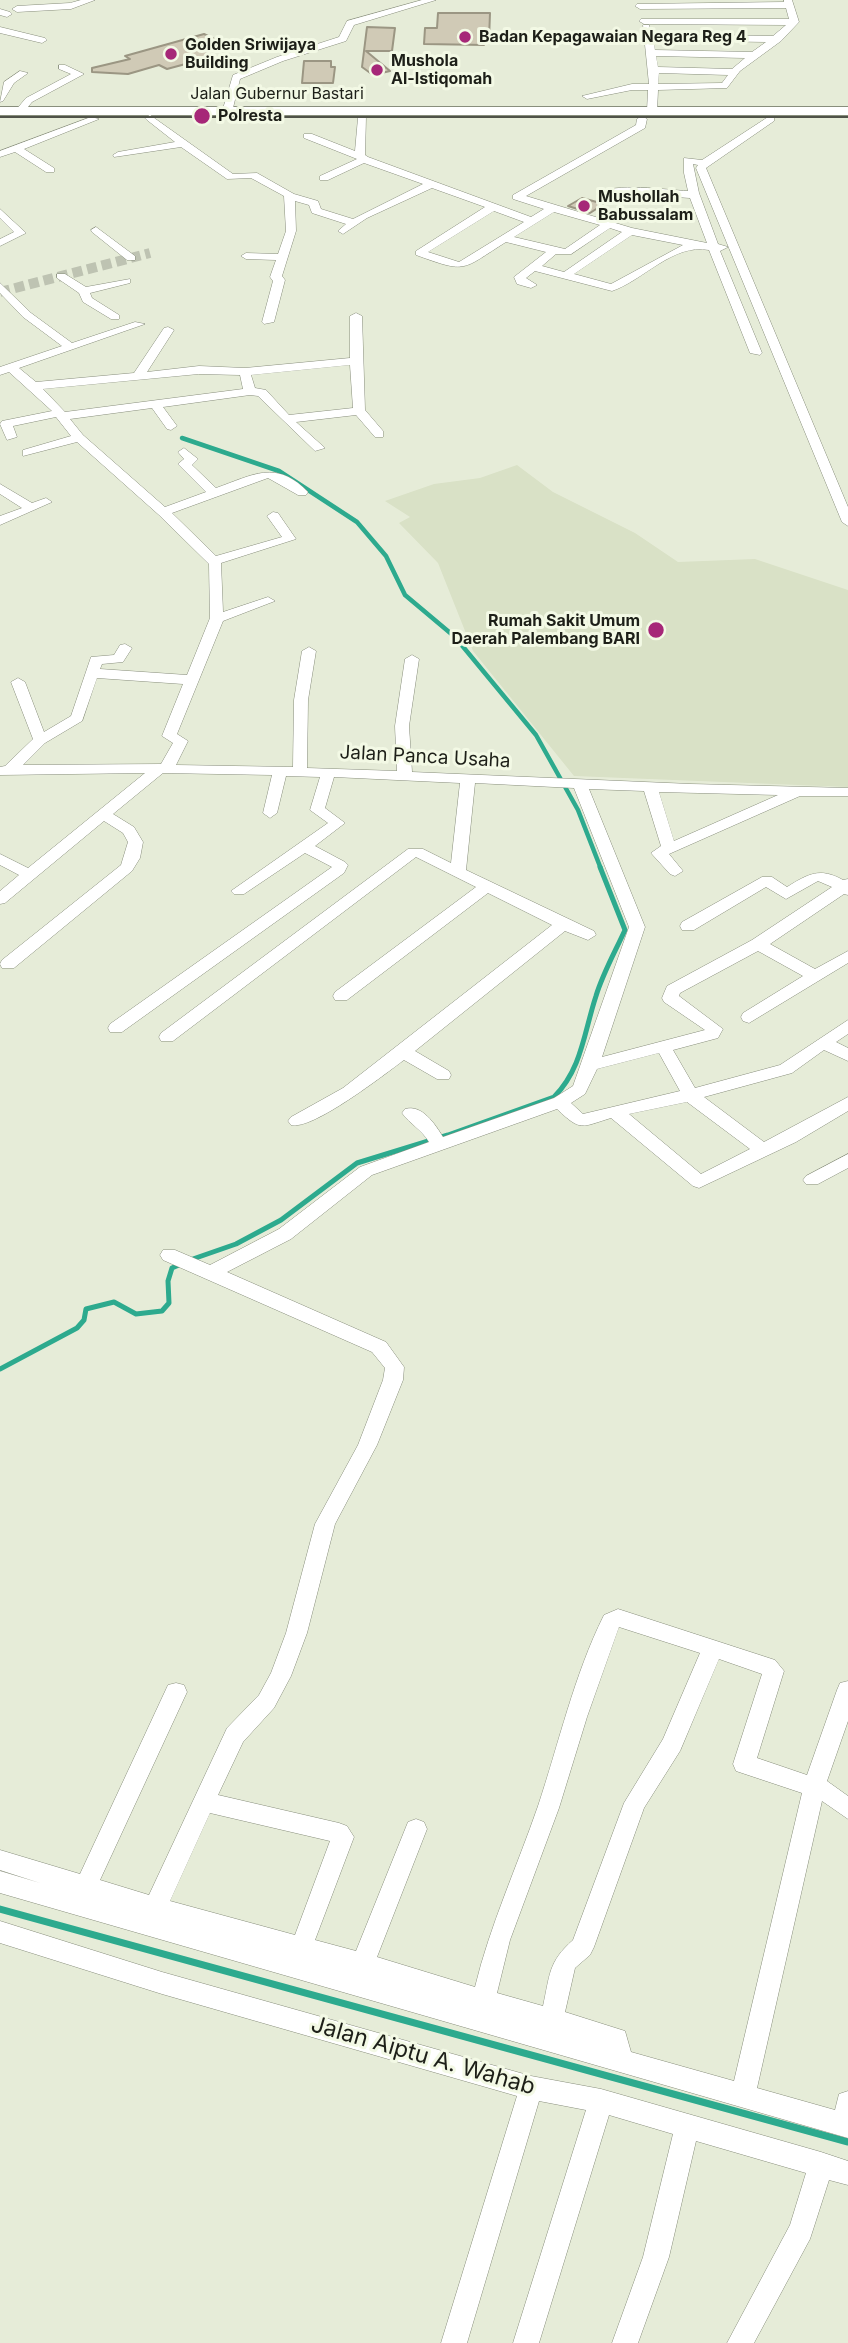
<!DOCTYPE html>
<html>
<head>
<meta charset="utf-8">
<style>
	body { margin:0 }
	canvas { display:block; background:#e6ecd8 }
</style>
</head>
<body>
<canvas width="848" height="2343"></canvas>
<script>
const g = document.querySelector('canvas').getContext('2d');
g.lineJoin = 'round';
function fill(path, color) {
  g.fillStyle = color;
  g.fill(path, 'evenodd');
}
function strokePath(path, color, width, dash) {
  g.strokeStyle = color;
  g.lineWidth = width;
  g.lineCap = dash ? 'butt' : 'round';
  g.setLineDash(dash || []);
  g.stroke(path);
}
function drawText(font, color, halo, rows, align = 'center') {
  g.font = font + ' Inter,sans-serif';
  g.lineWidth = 6;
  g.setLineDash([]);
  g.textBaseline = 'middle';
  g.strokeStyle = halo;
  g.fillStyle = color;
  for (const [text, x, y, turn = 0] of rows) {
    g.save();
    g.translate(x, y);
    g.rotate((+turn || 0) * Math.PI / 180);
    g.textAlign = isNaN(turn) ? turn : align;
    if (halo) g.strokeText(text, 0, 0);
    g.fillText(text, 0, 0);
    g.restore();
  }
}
fill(new Path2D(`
	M517,465L553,492L635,533L678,562L755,559L848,590V787L574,776L473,651L438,563L399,523L410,517L385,501L434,484L480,478Z`), '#d9e1c6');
strokePath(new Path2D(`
	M182,438L279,471L357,522L386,556L405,595L455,637L536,735L578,810L601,869`), '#2daa8e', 4.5);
strokePath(new Path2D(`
	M190,1260L236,1244L281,1220L357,1163L448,1135L554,1097C582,1069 584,1032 596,996C603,973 615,952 625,930L600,867
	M0,1369L77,1328L84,1320L86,1309L114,1302L136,1314L162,1311L169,1303L168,1281L172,1268L181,1264`), '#2daa8e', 5);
strokePath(new Path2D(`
	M0,1909L848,2142`), '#2daa8e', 7);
const building = new Path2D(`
	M438,13H490L489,40H484V45L424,44L425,28H437Z
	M367,27L395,28L392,51H366L390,71L373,75L362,67Z
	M204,34L228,46L207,52L215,56L167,69L159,65L128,74L92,72V68L130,59L125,56Z
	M304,61H331V67H335L333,83H302Z
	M582,198L604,204L590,213L568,206Z`);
fill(building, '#d0cab6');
strokePath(building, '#9b9683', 2);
strokePath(new Path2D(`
	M0,292L150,253`), '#bec3b2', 10, [10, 5]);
const minor = new Path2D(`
	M81,0H95L71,9L17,12L12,9L17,6L70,3Z
	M422,0H436L354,25L346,41L283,61L240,79L232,112L227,115L222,112L233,75L277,57L339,37L347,21Z
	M784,0H792L799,22L781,41L740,71L727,88L658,90L657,111L652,114L647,111L648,90H632L587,99L582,96L632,84H649L643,25H649L652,34L773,36L786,25L644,24L639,21L641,19H789L786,8L640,9L635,6L637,4L784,2ZM653,40L766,42L752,52L655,50ZM656,56L745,58L732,69L658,67ZM659,73L728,75L722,83L658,84Z
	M0,9L10,12L12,14L7,17L0,15Z
	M0,27L45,38L47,40L42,43L0,33Z
	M59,65H65L84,74L32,102L23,113H17L15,111L26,98L71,74L59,69Z
	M20,71L28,73L14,83L3,101L0,102L4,82Z
	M150,115L233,174L257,173L294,194L318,201L321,209L353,219L423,184L364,163L328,180H320V176L357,159L304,138V134H312L355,151L358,118L366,116L365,155L368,157L531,217L544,209L513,199V195L636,125L637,119L642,116L647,119L645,128L526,196L632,228L707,243L690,198L634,194L601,197L596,194C615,182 665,190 688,191L684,173V158L702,160L768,117H774V121L706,168L848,507V526L842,522L696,168L698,165L693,164L699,193L718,244L728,247L720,251L762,353L760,355L750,353L709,250C673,243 644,280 612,291L535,271L526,278L537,285L531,288L517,284L514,277L546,252L506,242C461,270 468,274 416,255V251L485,207L432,188L367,218L343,234L338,231L346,224L312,213L309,205L295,201L296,231L282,276L285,280L274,322L264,324L262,322L273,281L270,277L276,260L246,259L241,256L246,253L278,254L286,231L284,196L251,178L227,179L181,147L114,157L113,155L118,152L175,142L147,120L145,118ZM494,211L524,222L459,262L428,252ZM554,212L600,225L565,249L514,237ZM610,228L622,232L564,272L542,266L556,254H571ZM632,235L683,245L611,284L574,274Z
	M91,117L99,119L24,149L54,168V172H46L15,152L0,157V151Z
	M0,209L26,233L0,246V239L14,232L0,218Z
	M96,227L135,256V260H127L92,232L91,230Z
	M57,274H65L86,287L130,279V283L90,293L92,298L119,315V319H111L83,302L79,293L57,278Z
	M0,283L31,313L72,343L135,322L145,324L19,368L36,382L134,373L164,328L168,327L174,330L147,372L199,366L245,368L350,358V316L356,313L362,316L365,410L383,431V437H375L356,415L296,422L325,448L315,451L258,396L250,395L163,407L177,426L171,430L167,429L152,408L70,419L83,435L165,507L206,492L178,464L184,459L178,452L184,448L198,459L192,465L216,488C253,475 276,459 308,492L306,495H298L268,478L172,513L216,556L282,537L267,516L273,512L278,513L296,539L221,563L223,612L268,597L275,601L223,621L177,734L188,741L176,765L293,767L294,700L302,651L309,647L316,651L308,700L307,768L397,771L395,726L405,659L412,655L419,659L409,726L412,772L691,784L848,788V796H800L669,854L683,871L675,876L670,874L651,853L661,846L644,791L589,789L645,927L602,1057L705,1030L664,1002L662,998L667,986L752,940L832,887L818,881L786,899L766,887L694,930H682L680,926L682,922L762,877H772L787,887C808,874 820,867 843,880L848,879V895L844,894L770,944L815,969L848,951V963L749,1023L743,1021L741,1017L743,1013L803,976L758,951L680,993L679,996L723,1029L718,1038L673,1050L695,1088L780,1065L848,1020V1034L836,1042L848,1048V1061L824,1050L792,1073L704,1097L764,1142L848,1097V1111L796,1142L699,1188L693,1186L611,1118C581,1127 581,1132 557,1109L372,1175L291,1239L227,1272L386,1342L404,1367L403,1380L377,1445L335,1524L307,1633L291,1676L274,1708L243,1742L218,1795L339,1823L347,1826L354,1837L315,1940L356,1951L408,1822L416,1819L424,1822L427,1829L377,1957L475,1987C490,1925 517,1867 538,1806C559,1743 574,1675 604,1615L618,1609L775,1660L784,1671L757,1758L807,1775L837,1690L840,1683L848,1681V1721L827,1781L848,1796V1819L822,1801L757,2088L835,2110L839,2094L848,2091V2138L0,1893V1871L40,1883L0,1870V1850L80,1874L168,1685L176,1683L184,1685L187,1692L100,1880L149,1895L227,1728L259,1695L271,1673L286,1633L315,1524L358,1445L383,1380L385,1368L372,1352L163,1260L160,1255L163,1250H175L210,1265L279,1229L360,1167L429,1142C422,1130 410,1124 402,1113L405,1109C422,1104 435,1124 443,1137L554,1098L573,1086L629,927L574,788L475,783L466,870L594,931L596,935L588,940L565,931L415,1051L449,1071L451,1075L449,1079H437L404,1060C385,1074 312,1131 291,1125L288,1121L291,1117L343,1088L552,925L488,893L347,1000H335L333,996L335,992L476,887L416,857L173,1041H161L159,1037L161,1033L408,849H423L451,863L460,783L334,777L325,808L345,823L315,846L345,862L348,865L344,873L122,1032H110L108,1028L110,1024L332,867L305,853L244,894H234L231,891L328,823L310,810L320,777L286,776L277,813L270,818L263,813L272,775L163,773L113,814L134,827L143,842L140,858L132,871L14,968H2L0,964L2,960L121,865L128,842L123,833L104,821L5,903L0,904V891L19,875L0,865V854L28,868L145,773L0,775V767L5,766L33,739L11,682L18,678L25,682L44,732L71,716L91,657L114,655L120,645L125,644L132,648L123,662L102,664L100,669L187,675L210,618L209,564L159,515L77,442L23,456V450L71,436L56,417L13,426L17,437L7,440L0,424L2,421L52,411L9,372L0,375V367L62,346L23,317L0,293ZM350,365L353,408L289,415L266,390L255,388L251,375ZM199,374L240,375L243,389L65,412L43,389ZM97,678L183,684L162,736L173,743L161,764L23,765L45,743L82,721ZM659,792L778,795L674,841ZM659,1053L680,1091L583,1114L571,1103L585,1094L597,1069ZM687,1102L750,1149L701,1174L629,1114ZM619,1627L700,1653L663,1739L624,1803L573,1940C548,1962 550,1975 543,2006L497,1993L510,1940L559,1808L587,1717ZM719,1659L762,1674L733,1764L736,1771L802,1793L734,2081L631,2052L625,2031L565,2012L575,1968L590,1955L594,1947L644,1808L680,1751ZM210,1813L330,1841L295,1935L170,1901Z
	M0,484L32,503L46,498L52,502L0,525V516L22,508L0,494Z
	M848,1154V1168L818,1184H806L803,1180L806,1176Z
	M0,1921L162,1972L531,2076L601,2089L821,2152L848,2161V2185L829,2180L810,2239L754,2343H727L790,2225L806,2173L696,2141L669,2257L638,2343H612L643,2257L673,2134L609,2115L539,2343H513L586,2110L539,2101L467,2343H441L517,2096L162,1994L0,1943Z`);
const highway = new Path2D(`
	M0,107H848V115H0Z`);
strokePath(minor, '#888e7c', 1);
strokePath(highway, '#888e7c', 2);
fill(minor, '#fff');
fill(highway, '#fff');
strokePath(new Path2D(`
	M0,117H848`), '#4f5248', 2);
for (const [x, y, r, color] of [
	[465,37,7,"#a62778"],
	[171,54,7,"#a62778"],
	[377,70,7,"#a62778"],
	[202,116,9,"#a62778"],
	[584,206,7,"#a62778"],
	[656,630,9,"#a62778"]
]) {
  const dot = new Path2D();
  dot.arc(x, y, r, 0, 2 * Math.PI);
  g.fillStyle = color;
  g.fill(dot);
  strokePath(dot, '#f3f9e5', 2.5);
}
drawText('bold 16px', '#1d1f18', '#f3f9e5', [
	["Badan Kepagawaian Negara Reg 4",479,37],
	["Golden Sriwijaya",185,45],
	["Building",185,63],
	["Mushola",391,61],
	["Al-Istiqomah",391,79],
	["Polresta",218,116],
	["Mushollah",598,197],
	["Babussalam",598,215],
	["Rumah Sakit Umum",640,621,"right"],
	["Daerah Palembang BARI",640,639,"right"]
], 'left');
drawText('16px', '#1d1f18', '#f3f9e5', [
	["Jalan Gubernur Bastari",277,94]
]);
drawText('19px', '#1d1f18', '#f3f9e5', [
	["Jalan Panca Usaha",425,757,3]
]);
drawText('23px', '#1d1f18', '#f3f9e5', [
	["Jalan Aiptu A. Wahab",423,2056,16]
]);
</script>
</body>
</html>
